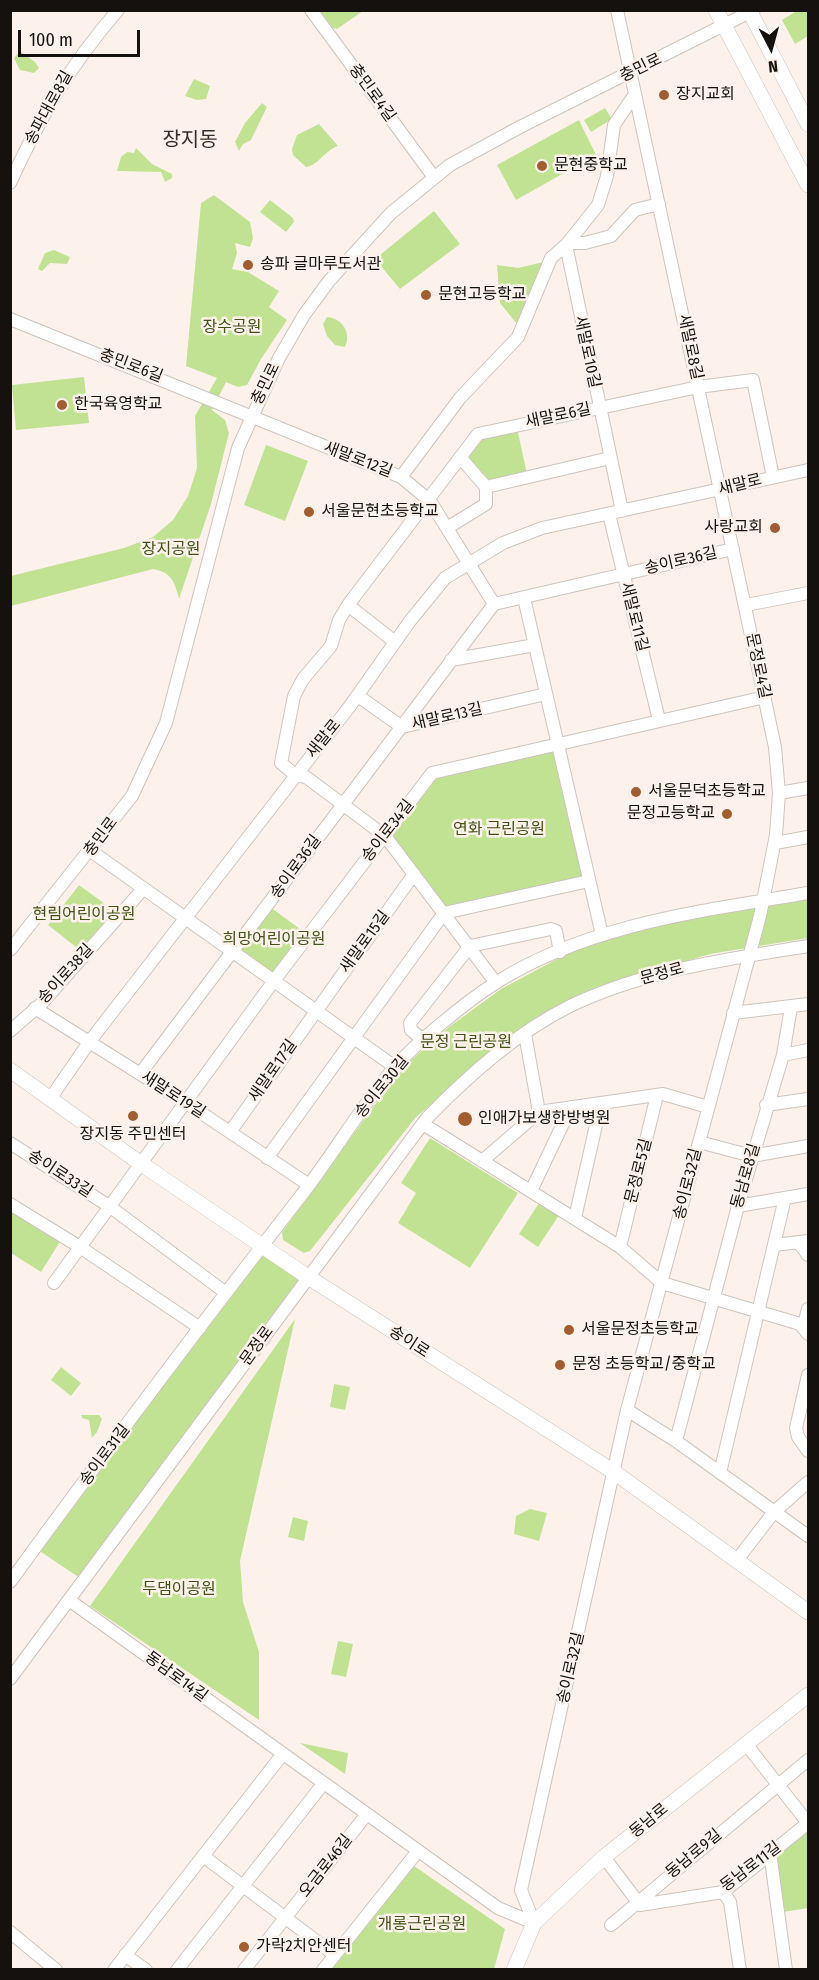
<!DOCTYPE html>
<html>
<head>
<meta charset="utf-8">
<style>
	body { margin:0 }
	#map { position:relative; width:819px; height:1980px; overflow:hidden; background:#fcf2eb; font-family:"Fira Sans Condensed",sans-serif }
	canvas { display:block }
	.frame { position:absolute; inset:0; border:12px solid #14110e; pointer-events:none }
	.north { position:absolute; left:741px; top:18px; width:60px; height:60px; -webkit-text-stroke:4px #fcf2eb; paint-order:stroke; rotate:174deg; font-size:16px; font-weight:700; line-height:24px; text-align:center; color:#14110e }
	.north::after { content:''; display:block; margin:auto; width:21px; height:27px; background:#14110e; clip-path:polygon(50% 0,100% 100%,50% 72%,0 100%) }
	.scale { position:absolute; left:18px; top:30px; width:122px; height:27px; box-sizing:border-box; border:3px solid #14110e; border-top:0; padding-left:8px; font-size:18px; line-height:21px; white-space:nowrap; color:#14110e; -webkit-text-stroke:4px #fcf2eb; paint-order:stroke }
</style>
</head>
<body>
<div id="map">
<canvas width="819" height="1980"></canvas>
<div class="frame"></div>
<div class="north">N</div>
<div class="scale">100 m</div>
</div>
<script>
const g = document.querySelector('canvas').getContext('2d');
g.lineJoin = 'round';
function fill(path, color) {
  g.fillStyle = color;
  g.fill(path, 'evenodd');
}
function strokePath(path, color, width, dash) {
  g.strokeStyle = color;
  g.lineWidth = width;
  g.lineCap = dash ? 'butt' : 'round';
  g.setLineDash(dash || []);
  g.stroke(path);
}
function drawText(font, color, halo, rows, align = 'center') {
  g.font = font + ' "Fira Sans Condensed","Noto Sans KR",sans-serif';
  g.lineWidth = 5;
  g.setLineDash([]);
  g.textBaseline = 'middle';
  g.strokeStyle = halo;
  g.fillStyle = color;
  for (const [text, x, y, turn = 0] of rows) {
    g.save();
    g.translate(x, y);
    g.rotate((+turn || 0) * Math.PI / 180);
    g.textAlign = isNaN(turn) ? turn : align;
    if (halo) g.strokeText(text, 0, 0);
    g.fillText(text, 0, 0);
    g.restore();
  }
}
fill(new Path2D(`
	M798,10L808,11V36L795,44L782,20Z
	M320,11H363L337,29L333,28Z
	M20,51L35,62L39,68L34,73L20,70L14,58Z
	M194,79L210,86L206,99L197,100L185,96Z
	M262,103L267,107L251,140L243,144L239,151L235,142L245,123Z
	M605,108L612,119L591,132L584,120Z
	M579,120L596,155L516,200L497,165Z
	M319,124L338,146C325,150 319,165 306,167L293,155L292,149L297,135Z
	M136,148L152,164L172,174V178L165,182L161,172L117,171L121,157L127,152L134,153Z
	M214,195L250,222L253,238L250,247L235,243L237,253L232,269L248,272L279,291L269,307L287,320L261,359L247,385L238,387L226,382L212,410L225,420L229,433L211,504L179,599C175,582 171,572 153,569L11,606V576L124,548L153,537L173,520L188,496L197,468L195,416L217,378L186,366L201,203Z
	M270,200L293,218L294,222L286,232L260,212Z
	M434,211L460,244L400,289L375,259Z
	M54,250L70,257L67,264L50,263L42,271L38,269L45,253Z
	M544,262L517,324L500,303L497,265L518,268Z
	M327,317C342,318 352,333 345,347L335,345L327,336L323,324Z
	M84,377L89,423L16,430L12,385Z
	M517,428L527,474L486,484L464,457L479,436Z
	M266,445L308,461L285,521L244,505Z
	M558,748L586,879L447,910L391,838L434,778Z
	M79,885L116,912L81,951L48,925Z
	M808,897V938L710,954L625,979L568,1000L525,1027L416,1117L310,1251L304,1253L283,1240L282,1232L401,1069L449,1027L501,989L561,957L603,940L675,920Z
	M270,907L307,934L274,979L235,952Z
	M430,1138L518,1193L470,1268L398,1223L416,1193L401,1183Z
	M539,1203L559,1215L538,1247L519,1234Z
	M10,1210L61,1240L41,1272L11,1253Z
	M262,1246L308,1277L83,1580L35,1548Z
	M295,1319L240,1561L243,1602L259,1652V1720L90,1606Z
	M61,1367L81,1383L71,1396L51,1380Z
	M334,1384L350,1387L345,1410L330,1407Z
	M81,1415H99L102,1419L97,1432L92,1438L89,1420L82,1418Z
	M530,1509L547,1513L539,1541L514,1534L516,1516Z
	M293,1517L308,1521L304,1541L288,1537Z
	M338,1641L353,1644L346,1677L331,1674Z
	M300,1743L348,1753L345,1774Z
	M807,1830L808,1908L783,1912L774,1856Z
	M414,1866L505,1929L494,1969L330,1970Z`), '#c2e293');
const minor = new Path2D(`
	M311,10L433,176
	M10,183C42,114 68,68 118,10
	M568,243H585L611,236L635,210L659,204
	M566,245L622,511
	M10,319L401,477L430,501L494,604
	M460,457L486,487L610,458
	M401,477L460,398L518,337L551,258L566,245L598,205L607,176L614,125L633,97
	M609,514L659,720
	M447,528L486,504V487
	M524,598L602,935
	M348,605L339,620L331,646L303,679L294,696L281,763L295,775L306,777L385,836L496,983
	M746,605L808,593
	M395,642L348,605L478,434L698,387L753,380L773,477
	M451,660L535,645
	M358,696L402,727L546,694
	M779,793L808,788
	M775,843L808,837
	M91,851L395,1067
	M10,950L132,796L166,723L238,448L279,358L304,315L329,281L391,213L450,165L520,127L754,10
	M35,1008L185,1102L309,1185
	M733,1013L808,1004
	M10,1031L41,1004L143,889
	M525,1034L539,1112
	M423,1040L411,1030L410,1023L470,946L551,929L556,931L560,952
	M783,1055L808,1050
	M140,1074L494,604L733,549
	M50,1099L90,1041L350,706L410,621L445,578L503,543L542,528L808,470
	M766,1105L808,1099
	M423,1124L620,1247L662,1283L800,1324L808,1334
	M230,1132L414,874
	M699,1142L752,1156L808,1146
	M10,1143L109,1206L226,1293
	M267,1158L444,913L589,881
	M482,1161L539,1112L663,1094L708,1107
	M531,1191L571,1107
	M10,1204L80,1247L200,1328
	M738,1206L808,1194
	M575,1218L601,1103
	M798,1242L808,1255
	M774,1245L808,1241
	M620,1247L657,1095
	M54,1283L273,982L432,773L765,697
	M803,1328L808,1309
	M808,1375L796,1428L798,1437L808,1451
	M627,1410L676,1441L808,1536
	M676,1441L738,1206L783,1055L791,1007
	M720,1473L785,1198
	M737,1560L774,1512L808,1482
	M10,1582C105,1452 202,1323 300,1197C333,1155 360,1107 395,1067C418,1041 467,1001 497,982C590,924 702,911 808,893
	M69,1600L498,1908L534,1923
	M10,1679L427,1118C469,1075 516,1033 570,1006C645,970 728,959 808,946
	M746,1744L808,1823
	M770,1853L786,1970
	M203,1856L335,1955
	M604,1857L640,1905L723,1892L808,1823
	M723,1892L730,1902L740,1970
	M534,1923L521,1890L627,1410L760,916L776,835L779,793L775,747L617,10
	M611,1925L808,1760
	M10,1932L56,1970
	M125,1955L146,1970
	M114,1970L282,1755
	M177,1970L323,1784
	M244,1970L367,1814
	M323,1970L418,1851`);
const major = new Path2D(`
	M716,10L808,185
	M749,10L808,124
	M10,1070L140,1163L308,1277L614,1472L808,1612
	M514,1970L534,1923L604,1857L808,1695`);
strokePath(minor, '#cdc4bd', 14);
strokePath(major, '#cdc4bd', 16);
strokePath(minor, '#fff', 12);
strokePath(major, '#fff', 15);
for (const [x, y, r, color] of [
	[664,95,6,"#a25e30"],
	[542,166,6,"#a25e30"],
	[248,265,6,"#a25e30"],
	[426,295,6,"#a25e30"],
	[62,405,6,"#a25e30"],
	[309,512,6,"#a25e30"],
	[775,528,6,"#a25e30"],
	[636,792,6,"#a25e30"],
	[727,814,6,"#a25e30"],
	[133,1116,6,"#a25e30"],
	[465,1119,8,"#a25e30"],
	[569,1330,6,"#a25e30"],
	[560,1365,6,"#a25e30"],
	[244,1947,6,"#a25e30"]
]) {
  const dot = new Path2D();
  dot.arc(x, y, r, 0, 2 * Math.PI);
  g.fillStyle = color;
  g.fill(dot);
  strokePath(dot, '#fcf2eb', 2);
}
drawText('16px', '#14110e', '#fcf2eb', [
	["충민로",641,68,-26],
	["충민로4길",372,93,54],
	["송파대로8길",49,108,-61],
	["새말로8길",690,347,78],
	["새말로10길",587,352,78],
	["충민로6길",131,366,21],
	["충민로",266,384,-64],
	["새말로6길",558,416,-12],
	["새말로12길",358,460,21],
	["새말로",740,485,-14],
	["송이로36길",681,561,-13],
	["새말로11길",634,617,76],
	["문정로4길",758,666,78],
	["새말로13길",447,717,-13],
	["새말로",324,739,-51],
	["송이로34길",388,831,-52],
	["충민로",101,837,-53],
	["송이로36길",296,867,-54],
	["새말로15길",365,942,-54],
	["송이로38길",66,974,-48],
	["문정로",662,974,-15],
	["새말로17길",273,1071,-55],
	["송이로30길",382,1087,-51],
	["새말로19길",173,1095,33],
	["문정로5길",639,1171,-76],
	["송이로33길",60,1174,33],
	["동남로8길",746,1176,-74],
	["송이로32길",688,1184,-76],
	["송이로",409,1342,33],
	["문정로",257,1346,-54],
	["송이로31길",105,1455,-53],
	["송이로32길",571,1668,-77],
	["동남로14길",176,1677,36],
	["동남로",649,1821,-39],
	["동남로9길",694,1854,-40],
	["오금로46길",326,1866,-52],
	["동남로11길",751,1867,-37]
]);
drawText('16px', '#14110e', '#fcf2eb', [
	["장지교회",676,95],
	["문현중학교",554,166],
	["송파 글마루도서관",260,265],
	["문현고등학교",438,295],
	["한국육영학교",74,405],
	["서울문현초등학교",321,512],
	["사랑교회",763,528,"right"],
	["서울문덕초등학교",648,792],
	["문정고등학교",715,814,"right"],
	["인애가보생한방병원",478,1119],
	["장지동 주민센터",133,1135,"center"],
	["서울문정초등학교",581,1330],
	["문정 초등학교/중학교",572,1365],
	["가락2치안센터",256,1947]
], 'left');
drawText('16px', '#40541a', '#fcf2eb', [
	["장수공원",232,328],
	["장지공원",171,550],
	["연화 근린공원",499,830],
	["현림어린이공원",84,915],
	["희망어린이공원",274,940],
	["문정 근린공원",466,1043],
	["두댐이공원",179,1590],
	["개롱근린공원",422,1925]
]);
drawText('20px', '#342d28', '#fcf2eb', [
	["장지동",190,140]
]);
</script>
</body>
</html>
